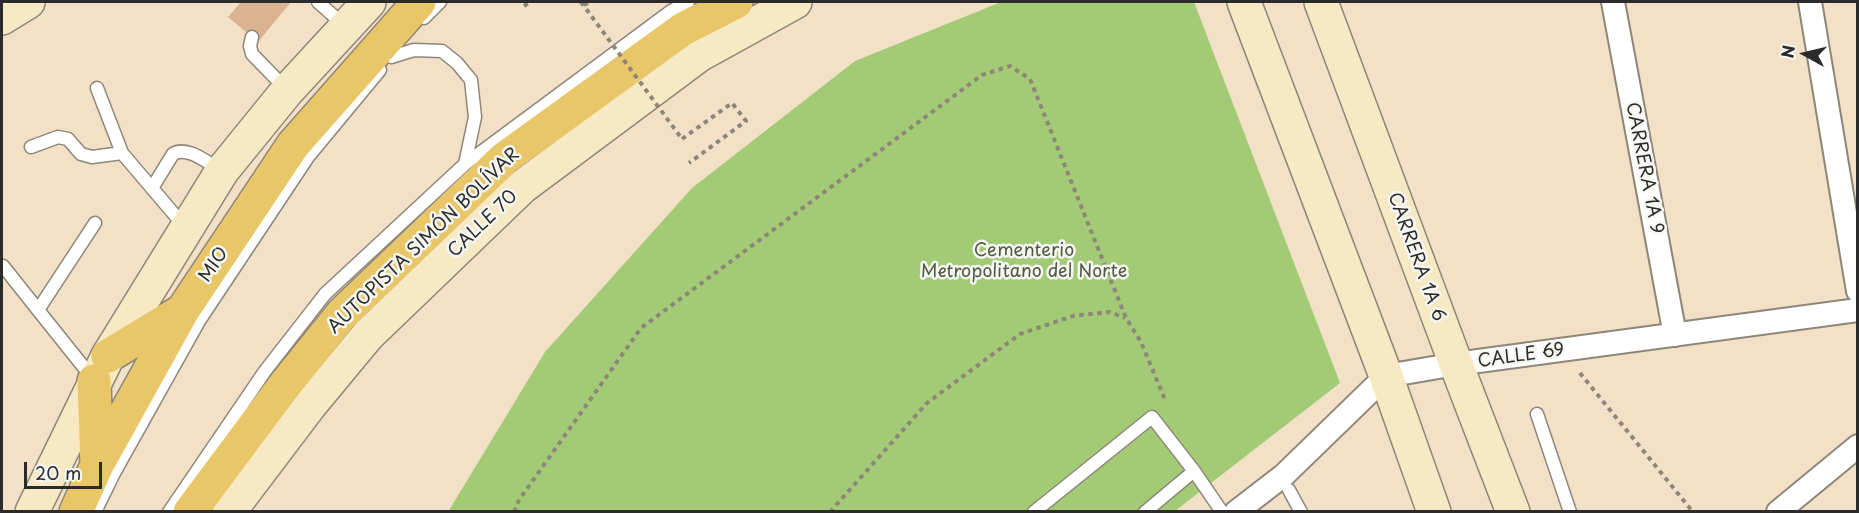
<!DOCTYPE html>
<html>
<head>
<meta charset="utf-8">
<style>
	body { margin:0 }
	#map { position:relative; width:1859px; height:513px; overflow:hidden; background:#f2e1c6; font-family:"Playpen Sans",sans-serif }
	canvas { display:block }
	.frame { position:absolute; inset:0; border:3px solid #2b2b2b; pointer-events:none }
	.north { position:absolute; left:1775px; top:24px; width:60px; height:60px; -webkit-text-stroke:4px #f6f6f2; paint-order:stroke; rotate:278deg; font-size:16px; font-weight:700; line-height:24px; text-align:center; color:#2b2b2b }
	.north::after { content:''; display:block; margin:auto; width:21px; height:27px; background:#2b2b2b; clip-path:polygon(50% 0,100% 100%,50% 72%,0 100%) }
	.scale { position:absolute; left:24px; top:462px; width:78px; height:27px; box-sizing:border-box; border:3px solid #2b2b2b; border-top:0; padding-left:8px; font-size:18px; line-height:21px; white-space:nowrap; color:#2b2b2b; -webkit-text-stroke:4px #f6f6f2; paint-order:stroke }
</style>
</head>
<body>
<div id="map">
<canvas width="1859" height="513"></canvas>
<div class="frame"></div>
<div class="north">N</div>
<div class="scale">20 m</div>
</div>
<script>
const g = document.querySelector('canvas').getContext('2d');
g.lineJoin = 'round';
function fill(path, color) {
  g.fillStyle = color;
  g.fill(path, 'evenodd');
}
function strokePath(path, color, width, dash) {
  g.strokeStyle = color;
  g.lineWidth = width;
  g.lineCap = dash ? 'butt' : 'round';
  g.setLineDash(dash || []);
  g.stroke(path);
}
function drawText(font, color, halo, rows, align = 'center') {
  g.font = font + ' "Playpen Sans",sans-serif';
  g.lineWidth = 5;
  g.setLineDash([]);
  g.textBaseline = 'middle';
  g.strokeStyle = halo;
  g.fillStyle = color;
  for (const [text, x, y, turn = 0] of rows) {
    g.save();
    g.translate(x, y);
    g.rotate((+turn || 0) * Math.PI / 180);
    g.textAlign = isNaN(turn) ? turn : align;
    if (halo) g.strokeText(text, 0, 0);
    g.fillText(text, 0, 0);
    g.restore();
  }
}
fill(new Path2D(`
	M1001,2H1194L1340,383L1175,511L448,512L545,352L692,188L855,61Z`), '#a3cb76');
fill(new Path2D(`
	M241,2H291L258,42L228,17Z`), '#dab491');
const lane = new Path2D(`
	M318,2L345,26
	M424,18L440,2
	M252,37L250,46L252,54L287,90
	M391,57L414,50L442,51L457,63L471,80L475,117L465,164
	M97,88L122,153L185,227
	M31,147L58,137L68,139L81,154L92,157L122,153
	M152,188L173,154C188,145 209,164 222,171
	M3,266L38,310
	M94,380L38,310L95,223
	M1537,414L1570,512
	M1289,490L1301,512
	M95,512L114,473L199,321L308,157L380,70
	M169,512L265,371L325,294L465,164L671,11L688,2
	M1034,512L1152,417L1194,471L1222,512
	M1145,512L1194,471`);
const street = new Path2D(`
	M1613,2L1675,335
	M1810,2L1858,291
	M1236,512L1284,475L1386,376L1456,364L1858,310
	M1778,512L1858,446`);
const secondary = new Path2D(`
	M1244,2L1386,376L1434,512
	M1321,2L1456,364L1513,512
	M2,18L28,2
	M32,512L108,356L222,171L287,91L369,2
	M229,512L310,405L368,335L522,187L699,55L795,2`);
const highway = new Path2D(`
	M108,356L182,311
	M94,381L97,465
	M76,512L97,465L183,310L293,145L419,2
	M190,512L284,386L342,314L505,158L683,29L736,2`);
strokePath(lane, '#8e8678', 15);
strokePath(street, '#8e8678', 26);
strokePath(secondary, '#8e8678', 36);
strokePath(highway, '#8e8678', 36);
strokePath(new Path2D(`
	M584,5L590,2
	M524,6L530,2
	M682,139L732,103L746,121L689,163
	M1580,373L1693,512
	M514,512L519,500L641,328L982,75L1010,66L1030,79L1126,318L1141,342L1166,402
	M830,512L927,403L1020,334L1073,316L1110,312L1125,318`), '#8e8678', 4, [4.5, 4.5]);
strokePath(lane, '#fff', 12);
strokePath(street, '#fff', 22);
strokePath(secondary, '#f6e9c3', 33);
strokePath(highway, '#e9c769', 33);
strokePath(new Path2D(`
	M581,2L682,139`), '#8e8678', 4, [4.5, 4.5]);
drawText('18px', '#2b2b2b', '#f6f6f2', [
	["CARRERA 1A 9",1644,168,79],
	["CALLE 70",483,224,-44],
	["AUTOPISTA SIMÓN BOLÍVAR",424,241,-44],
	["CARRERA 1A 6",1416,257,70],
	["MIO",214,265,-56],
	["CALLE 69",1521,356,-8]
]);
drawText('18px', '#4f5b42', '#f6f6f2', [
	["Cementerio",1024,251],
	["Metropolitano del Norte",1024,272]
]);
</script>
</body>
</html>
